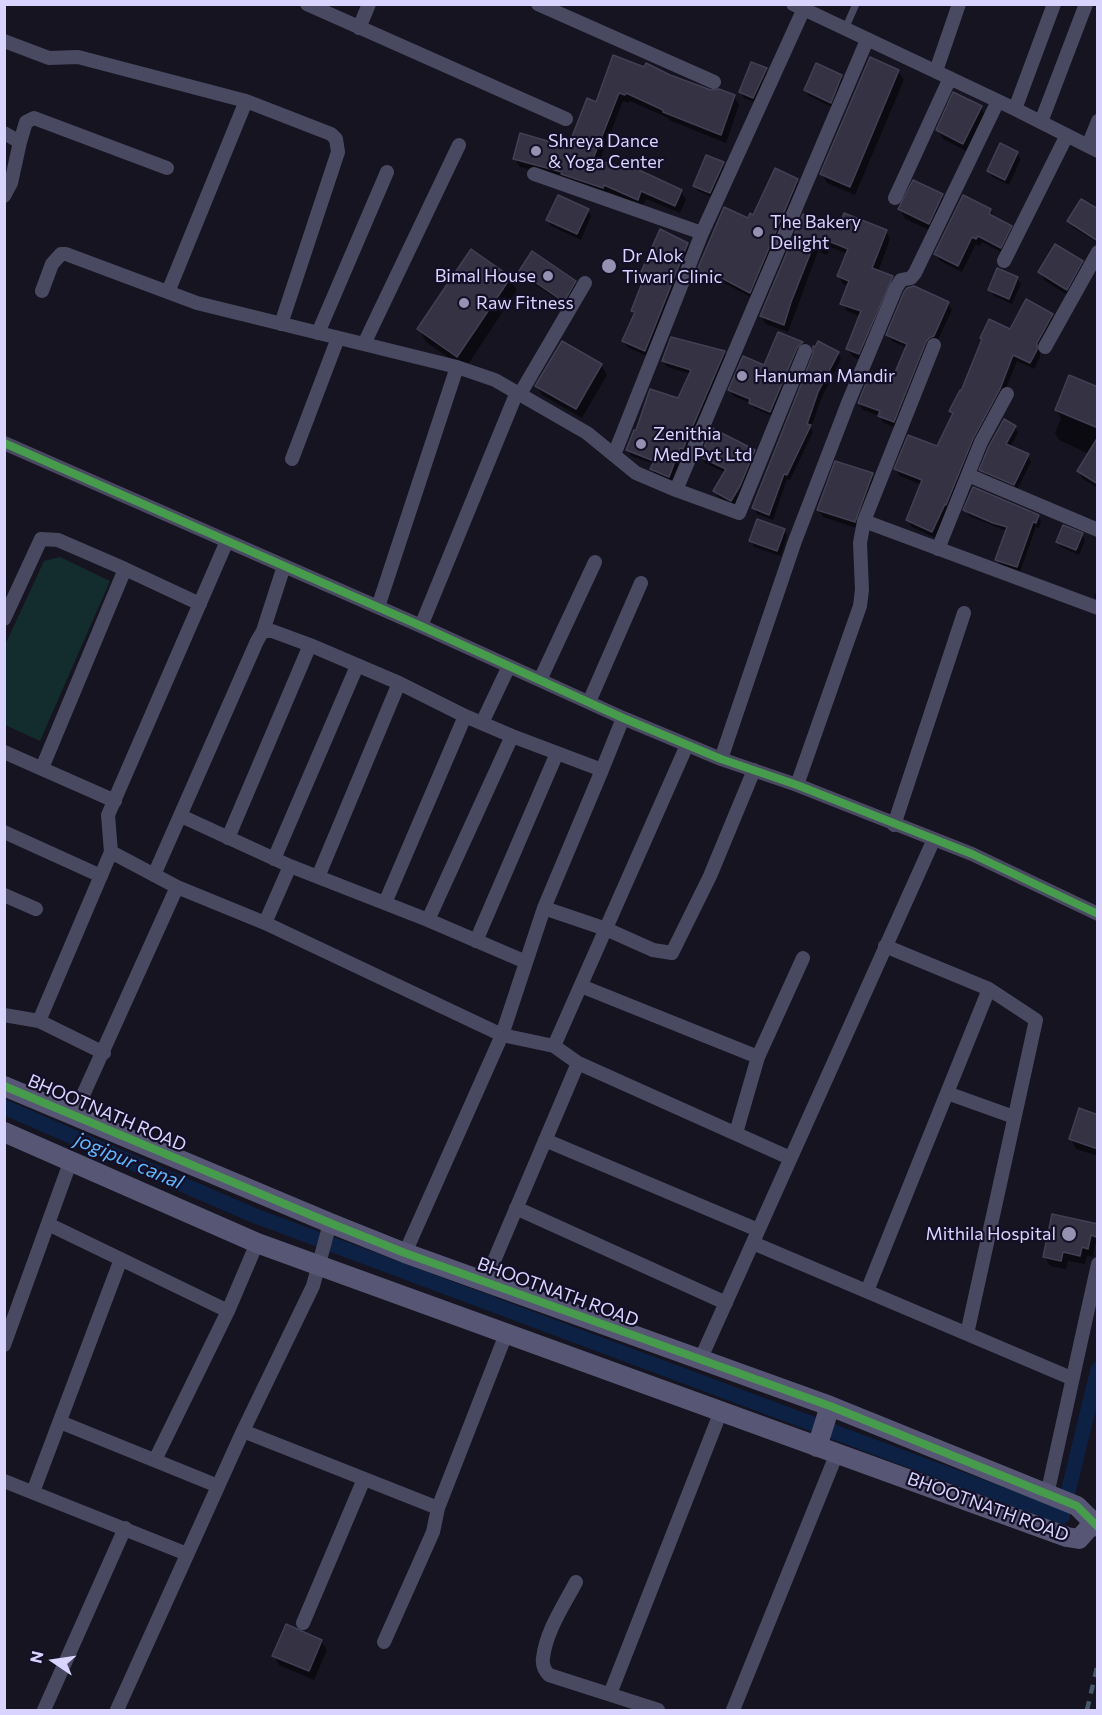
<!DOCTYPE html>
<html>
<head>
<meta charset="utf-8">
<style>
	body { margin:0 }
	#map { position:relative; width:1102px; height:1715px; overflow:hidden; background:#161421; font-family:Commissioner,sans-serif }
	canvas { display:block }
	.frame { position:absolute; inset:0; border:6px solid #d9d4ff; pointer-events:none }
	.north { position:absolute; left:24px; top:1631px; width:60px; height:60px; -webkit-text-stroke:4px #130f26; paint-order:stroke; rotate:283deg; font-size:16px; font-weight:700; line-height:24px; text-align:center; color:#d9d4ff }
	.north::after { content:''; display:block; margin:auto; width:21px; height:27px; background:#d9d4ff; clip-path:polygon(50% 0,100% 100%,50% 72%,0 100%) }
</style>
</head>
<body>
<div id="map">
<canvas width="1102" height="1715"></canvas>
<div class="frame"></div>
<div class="north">N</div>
</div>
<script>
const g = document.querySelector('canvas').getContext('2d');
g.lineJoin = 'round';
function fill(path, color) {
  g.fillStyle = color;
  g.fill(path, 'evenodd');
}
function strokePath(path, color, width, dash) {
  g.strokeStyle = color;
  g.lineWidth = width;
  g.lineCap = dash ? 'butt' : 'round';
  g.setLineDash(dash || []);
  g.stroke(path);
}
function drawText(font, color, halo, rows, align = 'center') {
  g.font = font + ' Commissioner,sans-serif';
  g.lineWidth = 4.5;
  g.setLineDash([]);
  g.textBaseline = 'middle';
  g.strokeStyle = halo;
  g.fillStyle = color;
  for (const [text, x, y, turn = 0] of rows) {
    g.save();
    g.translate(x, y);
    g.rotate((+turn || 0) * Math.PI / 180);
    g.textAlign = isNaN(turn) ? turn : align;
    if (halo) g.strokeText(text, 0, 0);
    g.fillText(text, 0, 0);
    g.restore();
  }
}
fill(new Path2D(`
	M60,557L110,581L40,741L5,725V645L44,561Z`), '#132c2d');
fill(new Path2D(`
	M614,57L711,92L734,96L739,105L726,143L669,120L668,118L630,101L629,103L623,101L599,162L681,191L686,200L680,213L646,199L642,207L608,192L607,196L567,180L520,167L515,159L569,148L597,104Z
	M766,70L769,75L757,103L744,98L741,92Z
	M898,71L904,80L855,195L827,183L822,174Z
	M841,76L845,82L834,108L809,96L805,90Z
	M981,108L986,117L968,152L943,139L938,130Z
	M1017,153L1021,159L1009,185L992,177L989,171Z
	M723,164L727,170L714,198L698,191L695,186Z
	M797,180L801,187L754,299L717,279L716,283L703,277L699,270L748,220Z
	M942,196L947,205L934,232L905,219L900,209Z
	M588,210L591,216L581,240L551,226L548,220Z
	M990,211L995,219L1010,227L1015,234L1005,254L982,242L980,246L976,244L962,272L940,261L936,254Z
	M1098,211V243L1072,227L1069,221Z
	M804,216L839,230L886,231L890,239L878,272L892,277L896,285L863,361L853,357L848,349L861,317L847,311L842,303L849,286L843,284L839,276L848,254L830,247L827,255L818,251L788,332L766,324L761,316Z
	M687,244L691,250L649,357L627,347L624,341L635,315L632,310L642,286L639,281Z
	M1082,262L1087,271L1072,298L1045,281L1040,272Z
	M521,271L575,282L578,288L567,306L524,277Z
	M510,278L517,290L465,369L426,342L419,329Z
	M1017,278L1021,284L1012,304L994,296L990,290Z
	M948,303L952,310L897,428L884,423L880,416L863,410L859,403L891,386L907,348L892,341L888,335Z
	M1052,316L1056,323L1040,350V357L1034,369L1017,361L1003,396L936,538L912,527L908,520L922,485L900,476L896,469L938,448L954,416L950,411L962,393L983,341L981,338L1010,331Z
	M779,334L802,344L805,349L774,417L754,408L751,403L733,396L730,390L765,367Z
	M562,343L601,365L607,375L582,418L542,395L537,386Z
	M724,352L728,358L687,454L683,453L672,482L655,475L652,469L654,464L631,456L628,450L679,400L691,374L667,367L663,361Z
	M838,353L841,359L821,399L811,428L813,432L790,480L787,479L773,520L757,514L754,508Z
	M1098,389V488L1083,479L1078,471L1089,454L1059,440L1055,433L1061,418L1056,410Z
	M1015,427L1018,433L1010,447L1028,456L1031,462L1017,490L985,476L981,470Z
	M754,452L757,458L743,492L735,506L718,497L715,491L726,473L705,463L701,457Z
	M872,475L876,483L859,529L823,517L818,509Z
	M965,510L1038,516L1041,522L1039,528L1036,527L1020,572L1000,565L997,559L1007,531L969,516Z
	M784,530L787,536L781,556L754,547L751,541Z
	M1082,534L1085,540L1079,555L1061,547L1058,541Z
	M1098,589V602L1094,596Z
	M1098,1116V1156L1076,1149L1071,1139Z
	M1097,1225L1098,1244H1095L1093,1257L1087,1256L1085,1264L1068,1261L1066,1269L1050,1266L1045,1257Z
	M321,1641L327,1650L314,1680L279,1665L274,1656Z`), '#0007');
strokePath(new Path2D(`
	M4,1107L253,1215L1062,1517L1098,1369`), '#0d2144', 15);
const building = new Path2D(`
	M613,55L644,67L646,63L670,75L711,90L719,89L735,95L721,135L663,112V110L626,93L625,95L619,93L593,159L622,167L624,163L682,190L675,206L641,191L638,200L604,185L603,188L561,174L562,172L513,159L520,133L568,147L587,98L596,102Z
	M870,57L899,70L850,187L820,174Z
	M751,62L767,68L753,98L739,92Z
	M816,63L842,75L831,103L804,90Z
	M953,92L982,106L963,144L936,130Z
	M1000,143L1018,152L1005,180L987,171Z
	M706,155L724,162L710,193L693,186Z
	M775,168L798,179L750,293L714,274L712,277L697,270L724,207L748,218L750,213L753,215Z
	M913,180L943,194L929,224L898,209Z
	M558,195L589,209L577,234L546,220Z
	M963,195L991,209L989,214L1012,226L1001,248L978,236L976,239L972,237L958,266L934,254Z
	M1081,199L1098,209V241L1067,221Z
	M844,213L887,230L872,268L893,276L859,354L846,349L861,311L840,304L849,281L837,276L848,249L826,240L823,248L814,244L791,302L784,325L760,316L803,214L838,228Z
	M660,229L688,243L645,351L622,341L635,312L631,311L642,283L637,281Z
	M1055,244L1083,261L1067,290L1038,272Z
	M471,249L511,277L457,357L417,329Z
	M532,251L576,281L564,302L519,271Z
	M997,268L1018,277L1009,299L988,290Z
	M914,286L949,302L934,336L929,338L926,342L894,422L878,416L880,411L858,403L869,376L890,384L907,344L886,335L904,292L907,288Z
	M1026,299L1053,314L1037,343V350L1030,363L1013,355L1000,389L973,439L946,505L945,504L932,532L906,520L922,480L894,469L908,435L937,446L953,413L949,411L960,390L961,391L982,339L980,338L989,319L1010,329Z
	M778,332L803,342L797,348L770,412L749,403L750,399L728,390L743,356L764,365Z
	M671,337L725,351L683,449L680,448L669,477L650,469L654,461L626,450L634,430H636L650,389L678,398L691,370L662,361Z
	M562,341L602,364L576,409L535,386Z
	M818,341L839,352L818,392L807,424L811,425L787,475L784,474L769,515L752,508L813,354V346L815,347Z
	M1069,375L1098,387V428L1055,410Z
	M1004,419L1016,426L1006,444L1029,454L1014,485L979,470L989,446Z
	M712,428L755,450L740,486L731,501L713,491L726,469L700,457Z
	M1098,437V484L1077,471Z
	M835,461L873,473L855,522L817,510Z
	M973,487L1039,515L1036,523L1033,522L1017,567L995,560L1007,527L993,523L963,510Z
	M757,519L785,529L777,551L749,541Z
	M1063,525L1083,533L1076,550L1056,542Z
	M1079,1108L1098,1115V1149L1069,1139Z
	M1052,1214L1098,1224L1096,1237L1091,1235L1088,1249L1082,1247L1080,1256L1063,1252L1061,1261L1043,1257Z
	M286,1624L322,1640L309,1671L272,1656Z`);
fill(building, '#343243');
strokePath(building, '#433f54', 1.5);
strokePath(new Path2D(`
	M845,29L856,4`), '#4a4962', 7);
strokePath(new Path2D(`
	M307,4L566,119
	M538,4L714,82
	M793,4L1015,109L1098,151
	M359,28L369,4
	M4,41L49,58L78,57L246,101L331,134L336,139L338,152L281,324
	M936,71L959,4
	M1015,109L1054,4
	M1041,122L1086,4
	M4,133L20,142L11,183L4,196
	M20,142L26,122L34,118L167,168
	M1088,146L1098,121
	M534,174L702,233
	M895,198L950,78
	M1004,261L1067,135
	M42,291L52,264L61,254H66L197,303L457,367
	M168,292L246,101
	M318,333L387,172
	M364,344L459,145
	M1045,347L1098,252
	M520,394L585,283
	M4,443L421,626L623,718L721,759L797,785L972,854L1098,914
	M614,455L702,233L806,4
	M292,459L338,338
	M968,475L1098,530
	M676,490L867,40
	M864,521L1098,608
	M938,549L981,442L1007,394
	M125,569L200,604
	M378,607L457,367L495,380L587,433L636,473L676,490L739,513L805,351
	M4,619L41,539L58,540L125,569L42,768
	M421,626L517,392
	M263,631L284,566
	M540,680L595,562
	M589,702L641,583
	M482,723L509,666
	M4,752L115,801
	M721,759L795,541L848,403L896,288L901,280L911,278L915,273L998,101
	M602,770L623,718
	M797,785L860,606L862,590L860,543L864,521L934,345
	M181,816L290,866L428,920L526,962
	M894,825L964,613
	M4,832L101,876
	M228,838L310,645
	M274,859L357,666
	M154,875L257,641L263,631H272L310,645L399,683L465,716L512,736L602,770L544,908L606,929L653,950L672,953L710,876L754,770
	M318,877L399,683
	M177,887L265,923L502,1035L405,1253
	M4,895L36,909
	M385,903L465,716
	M544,908L502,1035L554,1046L578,1063L790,1158
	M428,920L512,736
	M265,923L290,866
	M476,941L557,753
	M885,946L989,989L1036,1020L967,1334
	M581,986L758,1057
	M4,1015L39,1021L104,1053
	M39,1021L111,852
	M554,1046L687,745
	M947,1093L1014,1117
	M74,1115L177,887L111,852L108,815L227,541
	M736,1133L758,1057L803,958
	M545,1140L758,1230
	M516,1208L726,1303
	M48,1224L228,1311
	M753,1243L1071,1378
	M485,1282L578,1063
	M867,1291L989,989
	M4,1345L71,1160
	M701,1358L934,839
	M60,1422L218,1486
	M243,1431L438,1508
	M155,1460L228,1311L257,1243
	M4,1481L187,1554
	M33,1492L121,1259
	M1047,1495L1098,1264
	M576,1582C564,1605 546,1631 543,1658C542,1665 544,1670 549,1675L658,1710
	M303,1623L364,1479
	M384,1642L433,1532L438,1508L506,1334
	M610,1694L721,1411
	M44,1710L125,1528
	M117,1710L243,1431L313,1286L330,1223
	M733,1710L837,1453`), '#4a4962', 14);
strokePath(new Path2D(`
	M4,1086L330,1223L405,1253L830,1406L1077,1506L1098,1527
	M4,1132L257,1243L1067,1537L1079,1539L1093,1523
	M817,1447L830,1406`), '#575674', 20);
strokePath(new Path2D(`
	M1087,1710L1098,1663
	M1097,1710H1098`), '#43596b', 4.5, [9, 8]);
strokePath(new Path2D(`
	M4,443L421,626L623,718L721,759L797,785L972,854L1098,914
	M4,1086L330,1223L405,1253L830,1406L1077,1506L1098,1527`), '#469c4c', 8);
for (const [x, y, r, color] of [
	[536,151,6,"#9591b1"],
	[758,232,6,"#9591b1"],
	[609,266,8,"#9591b1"],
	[548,276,6,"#9591b1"],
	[464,303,6,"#9591b1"],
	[742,376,6,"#9591b1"],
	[641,444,6,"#9591b1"],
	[1069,1234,8,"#9591b1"]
]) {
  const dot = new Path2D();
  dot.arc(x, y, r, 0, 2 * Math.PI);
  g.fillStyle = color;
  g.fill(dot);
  strokePath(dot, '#130f26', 2);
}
drawText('18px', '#d9d4ff', '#130f26', [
	["Shreya Dance",548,141],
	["& Yoga Center",548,162],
	["The Bakery",770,222],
	["Delight",770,243],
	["Dr Alok",622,256],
	["Tiwari Clinic",622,277],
	["Bimal House",536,276,"right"],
	["Raw Fitness",476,303],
	["Hanuman Mandir",754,376],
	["Zenithia",653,434],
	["Med Pvt Ltd",653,455],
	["Mithila Hospital",1056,1234,"right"]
], 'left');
drawText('18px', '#d9d4ff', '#130f26', [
	["BHOOTNATH ROAD",107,1113,23],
	["BHOOTNATH ROAD",558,1292,20],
	["BHOOTNATH ROAD",988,1507,20]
]);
drawText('italic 20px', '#62b6ff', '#130f26', [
	["jogipur canal",129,1161,23]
]);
</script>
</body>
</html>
